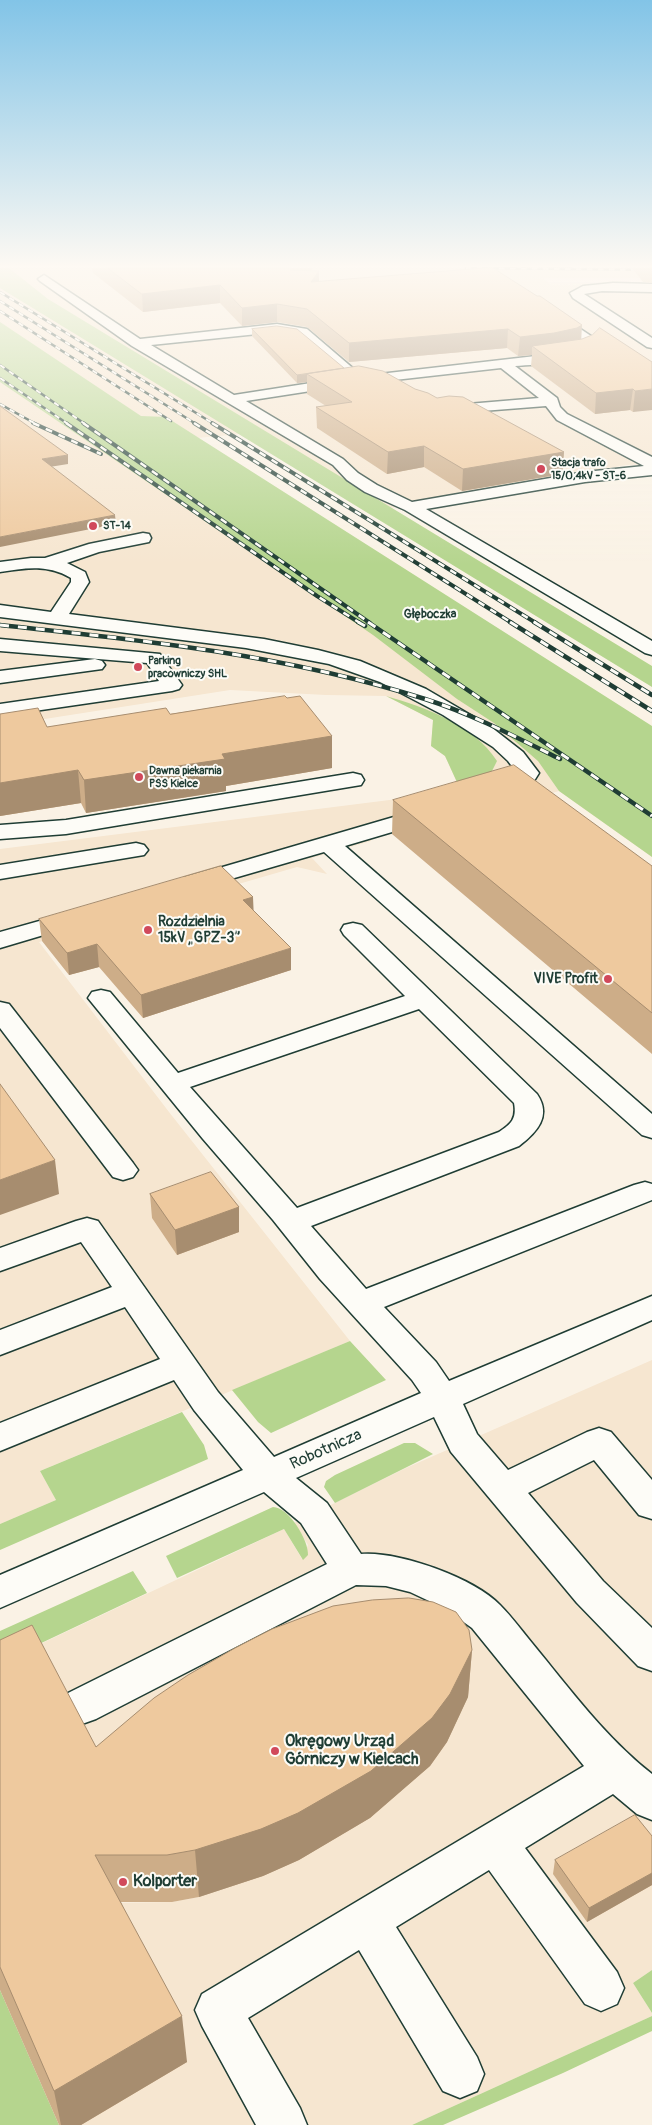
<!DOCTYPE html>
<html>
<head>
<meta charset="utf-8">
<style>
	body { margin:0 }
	canvas { display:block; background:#faf2e5 }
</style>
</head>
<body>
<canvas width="652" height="2125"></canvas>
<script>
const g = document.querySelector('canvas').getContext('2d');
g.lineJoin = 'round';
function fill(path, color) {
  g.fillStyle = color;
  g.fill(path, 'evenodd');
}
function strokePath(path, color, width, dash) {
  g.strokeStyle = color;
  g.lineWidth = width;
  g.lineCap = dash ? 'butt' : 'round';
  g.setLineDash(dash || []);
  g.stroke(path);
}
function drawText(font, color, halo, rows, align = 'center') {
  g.font = font + ' Pangolin,sans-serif';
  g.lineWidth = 4;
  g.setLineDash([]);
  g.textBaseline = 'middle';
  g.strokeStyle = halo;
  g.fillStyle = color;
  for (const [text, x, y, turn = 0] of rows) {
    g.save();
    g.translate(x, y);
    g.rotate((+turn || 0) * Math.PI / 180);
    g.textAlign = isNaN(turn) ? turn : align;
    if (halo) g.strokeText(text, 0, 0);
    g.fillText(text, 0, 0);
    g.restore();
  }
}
fill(new Path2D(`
	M0,268H652V278H542L552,285L652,283V464L626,465L391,508L264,432L141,443L297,548L652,857L559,791L519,803L372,833L371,841L312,858L327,874L297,867L39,942L169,1112L350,1341L40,1471L56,1500L0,1524V849L461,791L445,756L431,746L433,720L386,696L326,695L230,690L0,726Z
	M652,1360V1970L633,1983L652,2013V2016L412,2125H81L187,2061L103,1903L171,1902L199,1897L263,1876L299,1860L370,1818L429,1766L447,1742L468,1697L112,1786L34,1647L284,1529L302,1559L308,1545L294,1523L406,1468Z`), '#f6e6d0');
fill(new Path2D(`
	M0,268H9L48,299L652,666V687L0,288Z
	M0,322L141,416L166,417L652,726V857L559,791L538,761L494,723L457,699L373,635L0,382Z
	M386,696C425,707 474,725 497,761L489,777L461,791L445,756L431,746L433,720Z
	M350,1341L386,1380L271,1433L258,1422L232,1390Z
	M182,1412L204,1445L208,1459L0,1550V1524L56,1500L40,1471Z
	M404,1443H415L433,1454L335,1503L324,1487L326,1481L335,1475Z
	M273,1507C289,1507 309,1541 308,1555L303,1560L284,1529L177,1578L166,1556Z
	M133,1571L147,1593L35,1646L0,1692V1631Z
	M652,1970V2013L633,1983Z
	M0,1990L59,2125H0Z
	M652,2016V2031L563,2073L443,2125H412Z`), '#b5d58e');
const minor = new Path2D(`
	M44,275L140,339L277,324L307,329L362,376L553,354L576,349L584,344L545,315L547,312H555L597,340L599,343C584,364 540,364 515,366L557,398L560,407L567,414L652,457V475L585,482L426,509L652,641V655L645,653L405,510L365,492L347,480L333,465L132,346L40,281L38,279ZM277,332L298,335L354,383L359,384L501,368L539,398L444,406L439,407L437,410L439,413L444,414L546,406L557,420L644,466L585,472L412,502L377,485L358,473L343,459L246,401L343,386L348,385L350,382L348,379L343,378L234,395L151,345Z
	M613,283L652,284V292L602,291L584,294L652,338V348L647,347L573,298L570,293L583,286Z
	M143,533L149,534L151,538L149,542L99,552L67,563L85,572L89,582L69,614L264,639L318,650L360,661L426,689L491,727L523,752L539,773L529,789L498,800L490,798L487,793C494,782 510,784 517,773L508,761L493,747L443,715L380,682L329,664L246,648L0,617V605L51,612L71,582V578C48,564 25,568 0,572V562L31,558H45L89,544Z
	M0,639L160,654L182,685L179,689L172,691L0,716V704L159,681L147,663L0,651Z
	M95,659L102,661L105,665L102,669L0,683V671Z
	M353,773L361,775L364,780L361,785L66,834L0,839V825L66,820Z
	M428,807L436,809L439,814L436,819L345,846L652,1114V1138L642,1135L324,852L193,890L185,888L181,883L185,878Z
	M136,843L144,845L148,850L144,855L0,879V865Z
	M75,911L84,913L87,918L84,923L0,948V932Z
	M353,923L362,925L537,1094C552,1116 537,1132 519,1146L311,1226L366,1289L634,1185L645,1182L652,1184V1200L384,1307L436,1362L449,1381L652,1296V1320L463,1404L477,1434L508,1470L587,1432L599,1428L611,1432L652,1480V1519L639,1515L594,1460L528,1493L603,1581L652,1628V1671L638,1666L577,1603L451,1452L434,1417L296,1478L327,1503L361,1554C399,1551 474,1578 500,1605C512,1617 522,1631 532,1643C570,1689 605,1737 652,1774V1820L637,1814L613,1794L525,1848L617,1972L624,1988L617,2004L601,2011L585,2004L489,1870L396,1927L477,2057L484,2074L477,2091L460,2098L443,2091L359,1950L248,2018L300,2108L307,2125H256L202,2026L195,2010L202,1994L584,1766L472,1628L444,1608L410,1592L386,1586L356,1585L96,1719L82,1724L68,1719L62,1706L68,1693L327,1564L301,1523L264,1492L0,1608V1575L243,1470L194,1410L174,1380L0,1451V1423L160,1359L125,1307L0,1355V1330L112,1287L81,1242L0,1271V1248L76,1221L87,1218L98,1221L218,1392L274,1457L421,1393L412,1380L320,1279L273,1220L203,1139L88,998L92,992L101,990L110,992L178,1073L405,996L344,935L341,930L344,925ZM419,1009L514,1103C517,1119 511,1124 499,1132L297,1208L190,1087Z
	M0,1002L9,1004L133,1163L138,1170L133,1177L123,1180L113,1177L0,1028Z`);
strokePath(minor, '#1f3d34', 3);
fill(minor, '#fdfcf7');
const railFar2 = new Path2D(`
	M466,268L652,270
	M0,292L214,424
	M0,301L196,424
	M0,311L171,421
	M0,365L85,424
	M0,378L68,424
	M0,404L36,424`);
const railFar1 = new Path2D(`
	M33,423L101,454
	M66,423L317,596L360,623
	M83,423L370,623
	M194,423L512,623
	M212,423L536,623`);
const rail = new Path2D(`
	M358,622L365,626
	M368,622L652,816
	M510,622L652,711
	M534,622L652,695
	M0,625C143,640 287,655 425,699C472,714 516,737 560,759`);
strokePath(railFar2, '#1f3d34', 2.5);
strokePath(railFar1, '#1f3d34', 4);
strokePath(rail, '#1f3d34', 4.5);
strokePath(railFar2, '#fdfcf7', 2, [5.5]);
strokePath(railFar1, '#fdfcf7', 2.5, [7]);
strokePath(rail, '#fdfcf7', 3, [9]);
fill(new Path2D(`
	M92,268H313L310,271H319V281L581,339L652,362L633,412L630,410L595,414L531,366L532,355L518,356L507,348L349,362L307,327L277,322L242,326L220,303L143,312L93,273Z
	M632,268H652V283L643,282Z
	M252,329L344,368L415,389L437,398L564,452L562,474L462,491L424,467L387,474L317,428L316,407L326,406L307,394V382L297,383L252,336Z
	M287,698L332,736V768L226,786V791L86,813L81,803L0,816V714L47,727L170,714Z
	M393,800L652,866V1054L392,834Z
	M253,897V911L291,970L143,1018L99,967L69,975L42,941L39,919Z
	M150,1194L239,1207V1232L177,1255L152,1218Z
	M0,1640L96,1747L472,1650L468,1697L447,1742L430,1766L370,1818L299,1860L263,1876L199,1897L172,1902H121L187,2062L81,2125H59L0,1990Z
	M652,1836V1885L587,1922L553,1874L555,1860Z`), '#cdad88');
fill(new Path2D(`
	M292,268H313L290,287V270Z
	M319,271V288L311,282Z
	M220,285V303L143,312L142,294Z
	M277,304V322L242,326V308Z
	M582,325L581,344L532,346V355L518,356L520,337Z
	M508,329L507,348L349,362V343Z
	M307,374V382L297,383V375Z
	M633,389L630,410L595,414L596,393Z
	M652,389V410L633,412L635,391Z
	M424,446V467L387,474L388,452Z
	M564,452L562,474L462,491L463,469Z
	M68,455V464L43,468L42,459Z
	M115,515L116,524L0,547V537Z
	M332,736V768L226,786V791L86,813L84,780L222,754Z
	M78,770L81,803L0,816V783Z
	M253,897L254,920L243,900Z
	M97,944L99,967L69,975L67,953Z
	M291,948V970L143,1018L141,995Z
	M55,1160L59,1194L0,1215V1180Z
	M239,1207V1232L177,1255L175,1230Z
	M472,1650L468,1697L447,1742L430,1766L370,1818L299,1860L263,1876L199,1897L195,1850Z
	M652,1873V1885L587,1922L589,1908Z
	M182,2016L187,2062L81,2125H61L54,2091Z`), '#a78d6f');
const building = new Path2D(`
	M108,268H292L290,270L319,271L311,282L484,268H493L537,296H540L582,325L577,328L554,333L520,337L508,329L349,343L307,309L277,304L242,308L220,285L142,294Z
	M277,326L297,329L344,368L297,375L252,329Z
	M600,328L652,362V389L635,391L633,389L596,393L532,346L582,339L592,335Z
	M359,366L383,371L415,389L428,393L437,398L449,396L463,397L564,452L463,469L424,446L388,452L316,407L352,402L307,374Z
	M0,406L68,455L42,459L115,515L0,537Z
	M285,696L287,698L300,696L332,736L222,754L225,759L84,780L78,770L0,783V714L38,708L47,727L166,708L170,714Z
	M514,765L652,866V1013L393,800Z
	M221,866L253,897L243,900L291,948L141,995L97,944L67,953L39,919Z
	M0,1084L55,1160L0,1180Z
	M211,1172L239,1207L175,1230L150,1194Z
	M409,1598L433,1602L456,1612L469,1630L472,1650L450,1694L432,1718L371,1771L298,1813L261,1829L195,1850L167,1855H95L182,2016L54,2091L0,1967V1640L32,1625L96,1747L154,1698L188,1675L235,1648L272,1629L333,1606L372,1600Z
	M635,1815L652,1836V1873L589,1908L555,1860Z`);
fill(building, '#eec99e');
strokePath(building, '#a78d6f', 1);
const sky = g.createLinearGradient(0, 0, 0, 565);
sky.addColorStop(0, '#82c4e7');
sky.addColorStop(0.47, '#fdf9f3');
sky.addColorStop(1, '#fdf9f300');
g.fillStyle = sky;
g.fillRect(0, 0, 652, 565);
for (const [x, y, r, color] of [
	[541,469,5,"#d1495b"],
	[93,526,5,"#d1495b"],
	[138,667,5,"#d1495b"],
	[139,777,5,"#d1495b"],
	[148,930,5,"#d1495b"],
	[608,979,5,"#d1495b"],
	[275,1751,5,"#d1495b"],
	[123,1882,5,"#d1495b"]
]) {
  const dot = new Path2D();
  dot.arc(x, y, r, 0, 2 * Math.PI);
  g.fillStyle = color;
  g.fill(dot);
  strokePath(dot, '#fdfcf7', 2);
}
drawText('bold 11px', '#1f3d34', '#fdfcf7', [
	["Stacja trafo",551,463],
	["15/0,4kV - ST-6",551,476],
	["ST-14",103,526],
	["Parking",148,661],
	["pracowniczy SHL",148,674],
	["Dawna piekarnia",149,771],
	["PSS Kielce",149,784]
], 'left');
drawText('bold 12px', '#1f3d34', '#fdfcf7', [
	["Głęboczka",430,615]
]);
drawText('bold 14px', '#1f3d34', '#fdfcf7', [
	["Rozdzielnia",158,922],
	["15kV „GPZ-3”",158,938],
	["VIVE Profit",598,979,"right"]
], 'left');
drawText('16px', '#1f3d34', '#fdfcf7', [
	["Robotnicza",326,1450,-24]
]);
drawText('bold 16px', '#1f3d34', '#fdfcf7', [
	["Okręgowy Urząd",285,1742],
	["Górniczy w Kielcach",285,1760],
	["Kolporter",133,1882]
], 'left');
</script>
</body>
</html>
